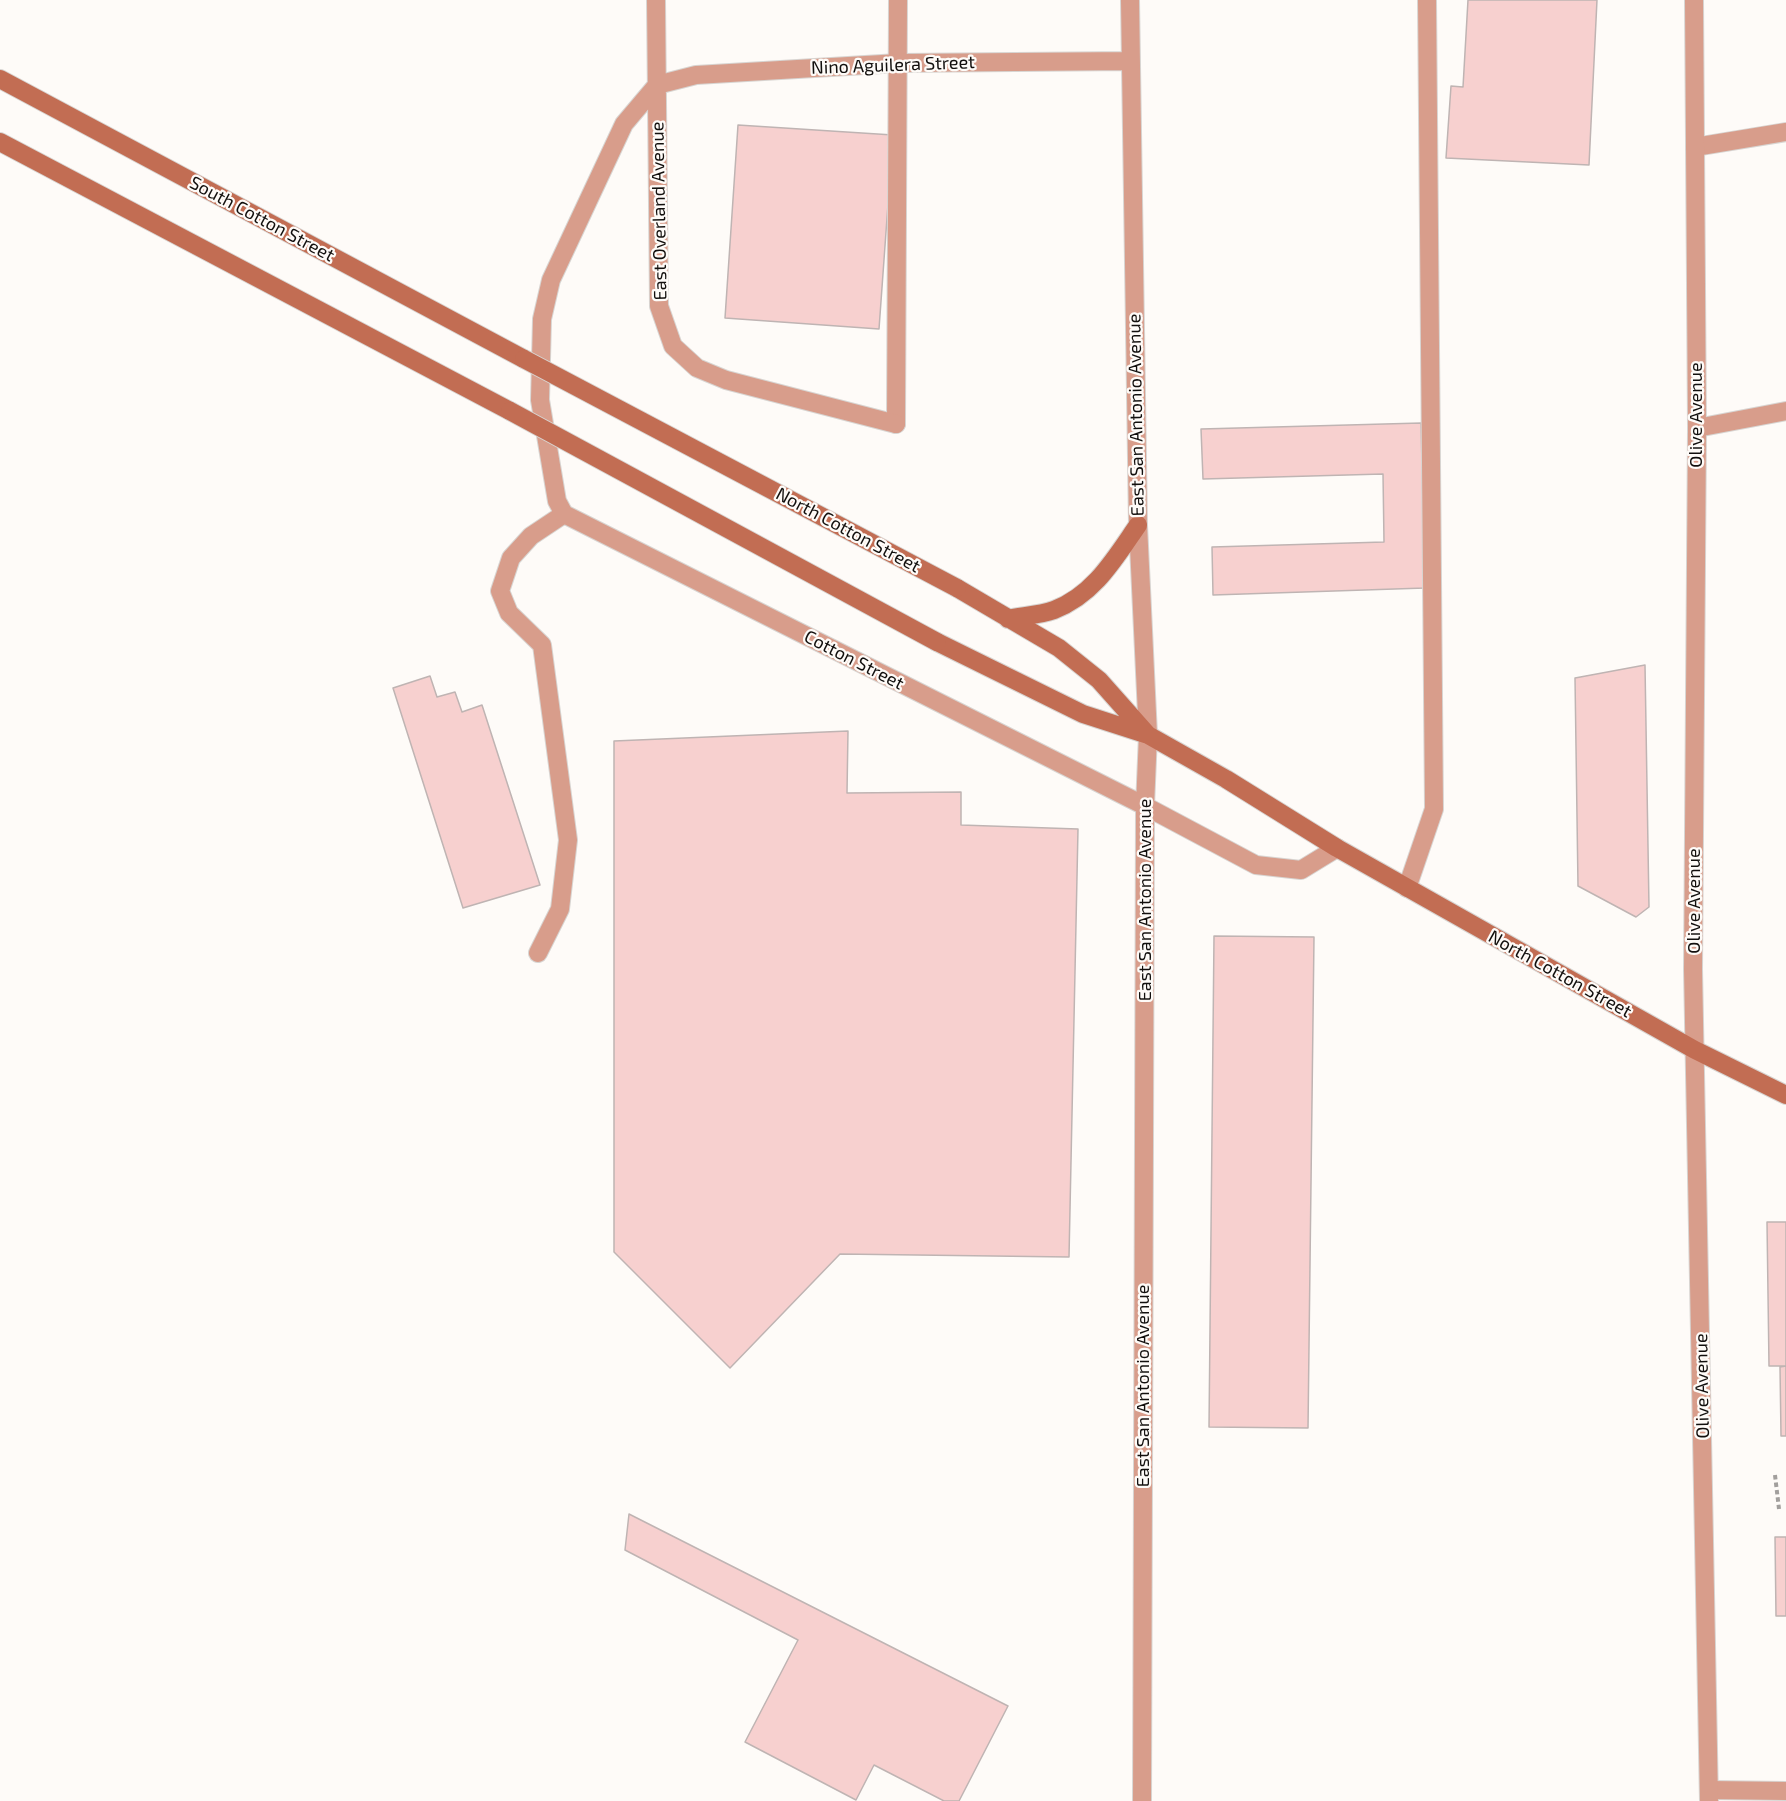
<!DOCTYPE html>
<html>
<head>
<meta charset="utf-8">
<style>
	body { margin:0 }
	canvas { display:block; background:#fefbf8 }
</style>
</head>
<body>
<canvas width="1786" height="1801"></canvas>
<script>
const g = document.querySelector('canvas').getContext('2d');
g.lineJoin = 'round';
function fill(path, color) {
  g.fillStyle = color;
  g.fill(path, 'evenodd');
}
function strokePath(path, color, width, dash) {
  g.strokeStyle = color;
  g.lineWidth = width;
  g.lineCap = dash ? 'butt' : 'round';
  g.setLineDash(dash || []);
  g.stroke(path);
}
function drawText(font, color, halo, rows, align = 'center') {
  g.font = font + ' "Exo 2",sans-serif';
  g.lineWidth = 4.5;
  g.setLineDash([]);
  g.textBaseline = 'middle';
  g.strokeStyle = halo;
  g.fillStyle = color;
  for (const [text, x, y, turn = 0] of rows) {
    g.save();
    g.translate(x, y);
    g.rotate((+turn || 0) * Math.PI / 180);
    g.textAlign = isNaN(turn) ? turn : align;
    if (halo) g.strokeText(text, 0, 0);
    g.fillText(text, 0, 0);
    g.restore();
  }
}
const building = new Path2D(`
	M1468,0H1597L1589,165L1446,158L1451,86L1463,87Z
	M738,125L893,135L879,329L725,318Z
	M1421,423L1425,588L1213,595L1212,547L1384,542L1383,474L1203,479L1201,429Z
	M1645,665L1649,907L1636,917L1578,886L1575,678Z
	M430,676L437,697L455,692L462,712L482,705L540,885L463,908L393,688Z
	M848,731L847,793L961,792V825L1078,829L1069,1257L840,1254L730,1368L614,1252V741Z
	M1214,936L1314,937L1308,1428L1209,1427Z
	M1767,1222H1786V1366H1769Z
	M1786,1366V1436H1781L1780,1367Z
	M629,1514L1008,1706L959,1801H944L874,1765L856,1800L745,1742L798,1640L625,1550Z
	M1775,1537H1786V1616H1776Z`);
fill(building, '#f7d0cf');
strokePath(building, '#bfb4b3', 1.5);
const lane = new Path2D(`
	M1695,147L1786,132
	M896,424L898,0
	M1407,888L1434,809L1427,0
	M538,953L560,909L568,840L542,645L509,613L500,591L511,558L531,536L564,514
	M1709,1790L1786,1791`);
const street = new Path2D(`
	M656,0L659,306L673,346L697,368L726,380L896,424
	M1130,0L1138,525L1148,735L1145,806L1142,1801
	M1694,0L1697,428L1693,969L1709,1801
	M1131,61L899,63L696,75L657,85L624,124L551,280L542,319L540,400L557,501L564,514L1145,806L1256,865L1301,870L1337,848
	M1697,428L1786,411`);
const secondary = new Path2D(`
	M0,79L524,359
	M0,142L510,411
	M957,588L1059,648L1099,680L1147,734
	M1008,619C1022,616 1040,615 1054,610C1094,595 1115,558 1138,525
	M937,642L1083,714L1148,735L1226,779L1337,848L1695,1050L1786,1095`);
strokePath(lane, '#d8d5d2', 20);
strokePath(street, '#d8d5d2', 20);
strokePath(secondary, '#d8d5d2', 20);
strokePath(new Path2D(`
	M1775,1475L1779,1509`), '#a29f9d', 4, [4.5, 3]);
strokePath(lane, '#d89d8b', 18);
strokePath(street, '#d89d8b', 18);
strokePath(secondary, '#c26d53', 18);
const secondaryBridge = new Path2D(`
	M524,359L957,588
	M510,411L937,642`);
strokePath(secondaryBridge, '#d8d5d2', 20, []);
strokePath(secondaryBridge, '#c26d53', 18);
drawText('18px', '#120f0d', '#fefbf8', [
	["Nino Aguilera Street",893,65,-2],
	["East Overland Avenue",659,211,-91],
	["South Cotton Street",262,219,28],
	["East San Antonio Avenue",1136,415,-91],
	["Olive Avenue",1696,415,-90],
	["North Cotton Street",848,530,28],
	["Cotton Street",854,660,27],
	["East San Antonio Avenue",1145,900,-90],
	["Olive Avenue",1694,901,-90],
	["North Cotton Street",1560,974,29],
	["East San Antonio Avenue",1143,1386,-90],
	["Olive Avenue",1702,1386,-91]
]);
</script>
</body>
</html>
